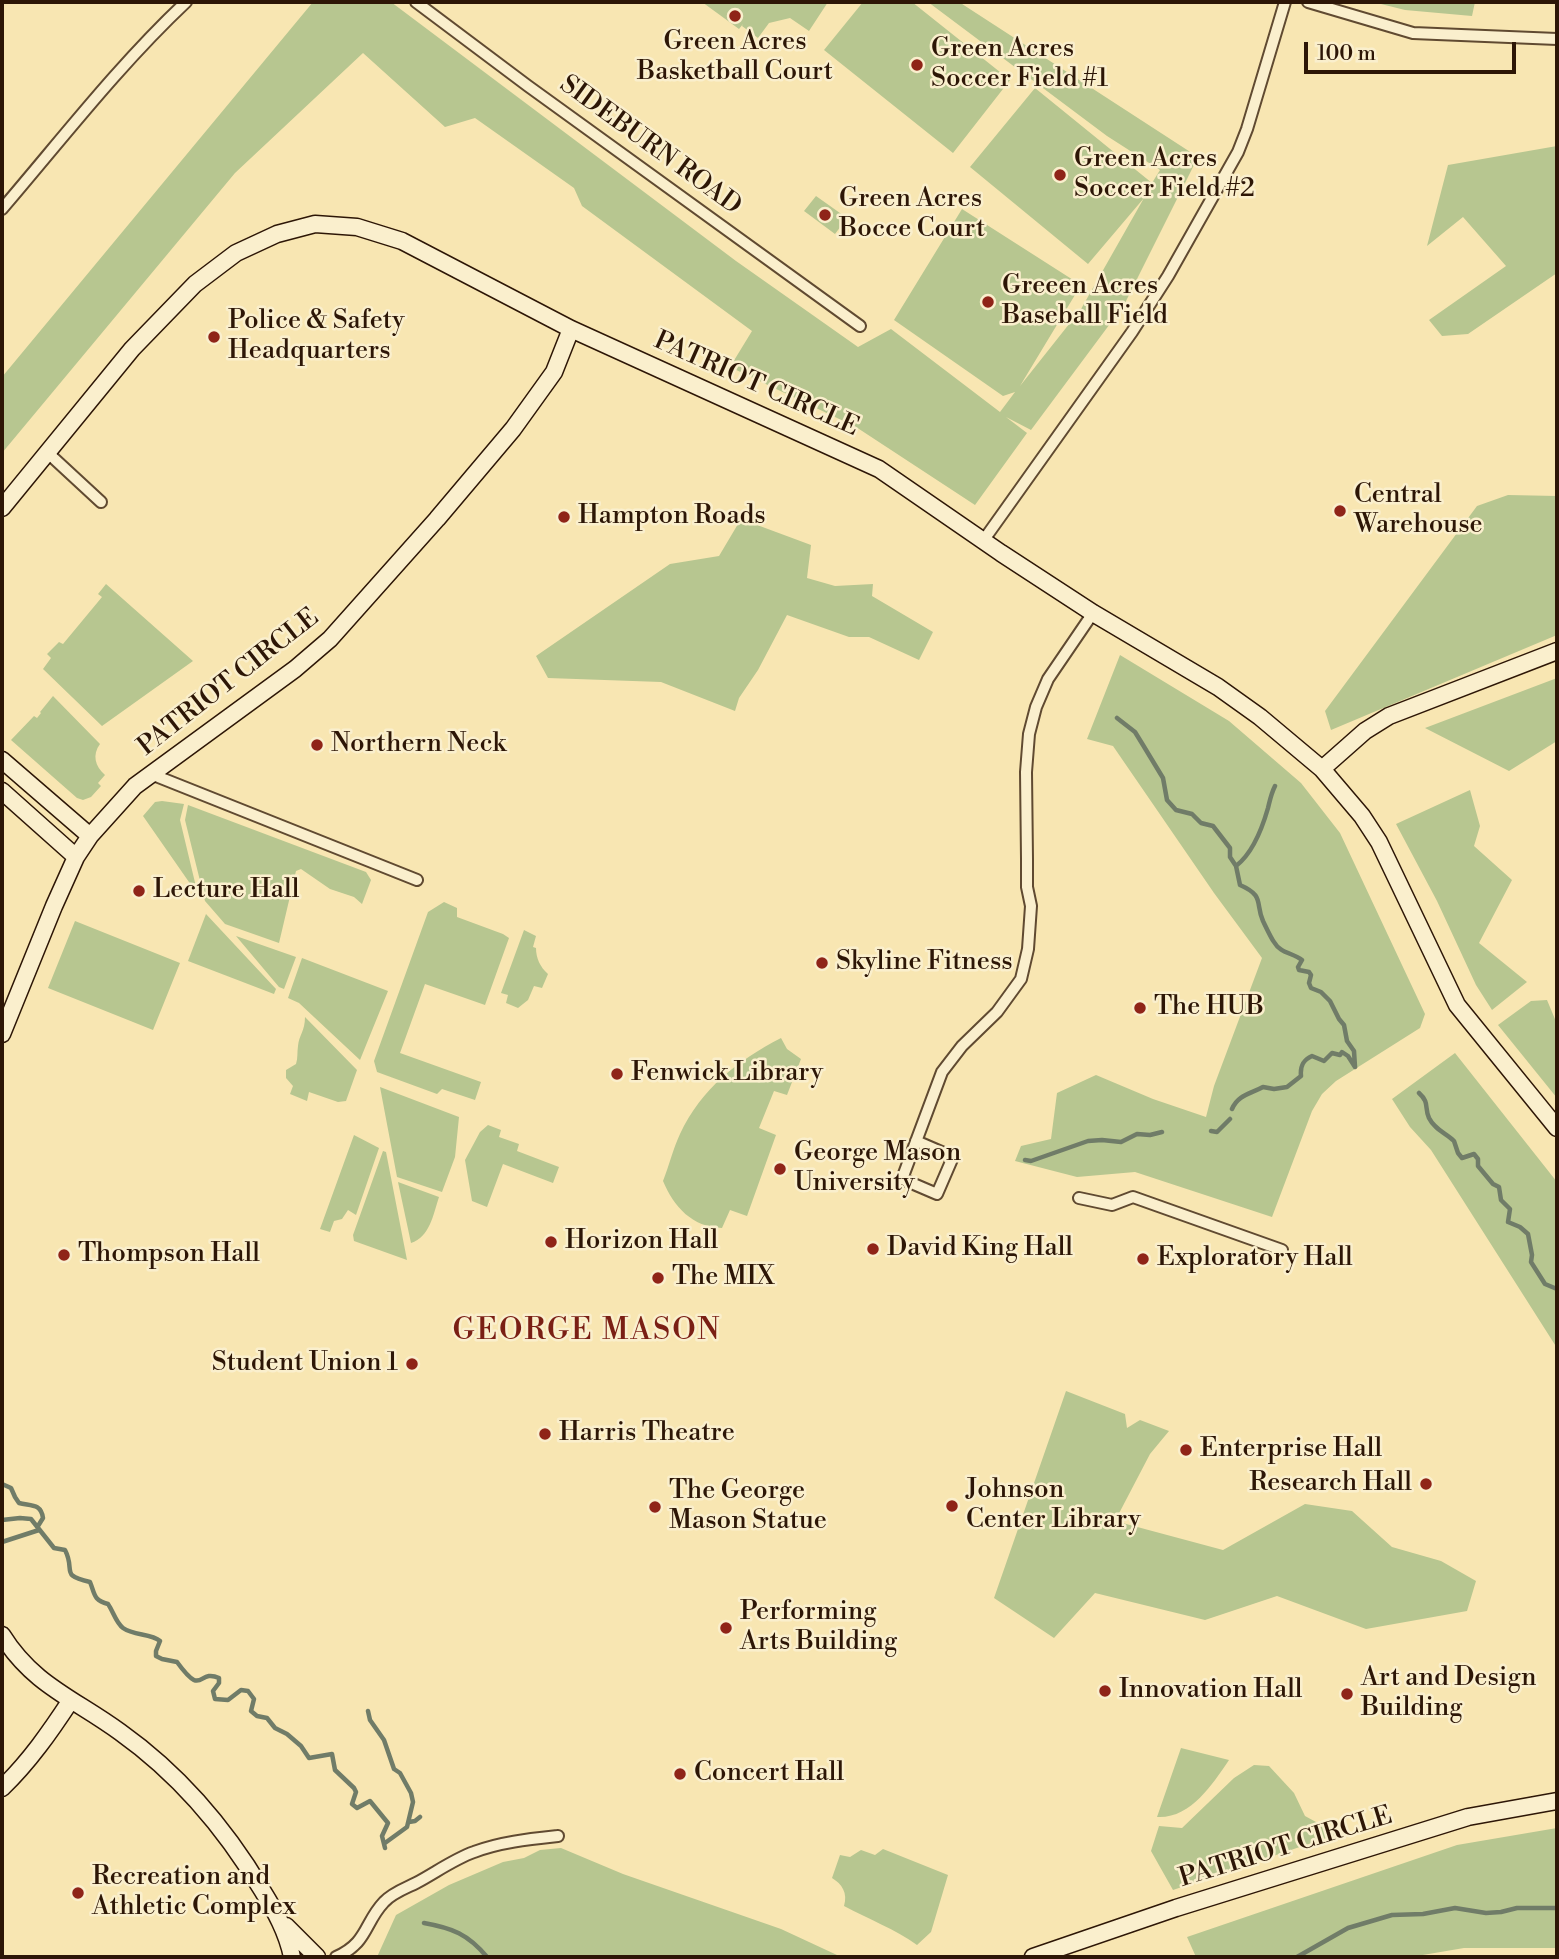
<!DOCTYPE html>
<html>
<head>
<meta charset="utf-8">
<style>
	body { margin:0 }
	#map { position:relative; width:1559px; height:1959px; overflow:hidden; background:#f8e6b2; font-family:"Libre Bodoni",serif }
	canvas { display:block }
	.frame { position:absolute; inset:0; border:4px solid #2d1606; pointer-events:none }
	.scale { position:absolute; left:1304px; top:42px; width:212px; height:32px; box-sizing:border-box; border:4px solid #2d1606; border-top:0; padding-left:9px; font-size:21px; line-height:24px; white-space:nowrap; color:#2d1606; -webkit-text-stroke:5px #faefcd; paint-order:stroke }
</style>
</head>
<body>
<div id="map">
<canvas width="1559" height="1959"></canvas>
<div class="frame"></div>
<div class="scale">100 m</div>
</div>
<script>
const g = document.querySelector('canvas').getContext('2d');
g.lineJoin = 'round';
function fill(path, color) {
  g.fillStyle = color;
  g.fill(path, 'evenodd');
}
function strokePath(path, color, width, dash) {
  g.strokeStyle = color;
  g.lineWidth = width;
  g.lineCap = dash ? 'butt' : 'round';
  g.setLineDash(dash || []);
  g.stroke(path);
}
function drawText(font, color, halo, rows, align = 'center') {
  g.font = font + ' "Libre Bodoni",serif';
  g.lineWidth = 5;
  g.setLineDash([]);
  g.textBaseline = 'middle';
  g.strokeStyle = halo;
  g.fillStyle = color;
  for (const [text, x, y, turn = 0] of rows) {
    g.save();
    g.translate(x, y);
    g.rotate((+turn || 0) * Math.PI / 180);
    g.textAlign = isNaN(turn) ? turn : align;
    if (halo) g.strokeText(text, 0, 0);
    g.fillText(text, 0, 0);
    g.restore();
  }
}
fill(new Path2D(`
	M313,2H391L736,261L858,347L891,329L1000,412L1015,392L1003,396L894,320L962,209L1081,285L1020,386L1081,309L1144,198L1088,264L970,167L1035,88L1152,183L1160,170L1107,136L928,2H959L1198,157L1124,305L1031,430L1006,417L1027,433L975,505L856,427L730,367L752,331L582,206L574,188L475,118L445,127L363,53L235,173L2,453V377Z
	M702,2H828L809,31L790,18L769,23L758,38L742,26L743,24L739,29Z
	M863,2H912L1010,80L953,153L824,50Z
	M1373,2H1475L1472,16L1405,10Z
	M1557,146V273L1468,334L1442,336L1429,320L1506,266L1463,217L1427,246L1448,165Z
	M816,196L847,218L835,234L804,211Z
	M1508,495L1557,496V635L1331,730L1325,711L1477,506Z
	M741,519L811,545L807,578L835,586L873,584L872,596L933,632L919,660L869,637H849L787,615L758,670L739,698L735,711L661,682L548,678L536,656L670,564L719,556Z
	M106,584L193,661L102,726L43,669L51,658L47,654L59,642L63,644L102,597L98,594Z
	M1120,655L1229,721L1301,783L1340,833L1425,1014L1420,1028L1336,1081L1322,1094L1312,1111L1272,1217L1135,1172L1077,1177L1015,1161L1021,1146L1051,1139L1057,1093L1096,1075L1153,1099L1206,1117L1214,1086L1262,958L1214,893L1113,746L1087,739Z
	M1557,678V741L1509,771L1425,728Z
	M53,696L100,744C92,755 95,766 105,775L98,783L101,786L91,797L83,800L77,798L11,740L34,716L37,718L41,713L40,712Z
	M1470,790L1480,826L1474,846L1512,880L1479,943L1527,982L1492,1010L1476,985L1437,901L1396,824Z
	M162,801L184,804L180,820L198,895L143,816L155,802Z
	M188,805L366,872L371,880L362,904L354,897L330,889L301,869L296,871L279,943L225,924L205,901L185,820Z
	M444,902L457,908V917L503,934L509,938L485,1005L425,984L400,1053L481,1082L475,1100L442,1089L437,1094L377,1072L374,1061L428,912Z
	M206,914L276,989L274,994L188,961Z
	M75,921L180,963L153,1030L48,988Z
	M524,930L536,936L533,947L536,948C536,958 540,967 548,974L542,988L534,986L528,1000L518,1008L506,1003L508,995L501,993Z
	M236,936L296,957L284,989L279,987Z
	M302,958L388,991L360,1060L299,1003L288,998Z
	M1547,1000L1557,1024V1098L1498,1025L1531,1001Z
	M305,1017L357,1070L346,1101L338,1102L309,1092L307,1101L290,1094L293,1086L286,1078V1070L296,1064C298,1058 297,1052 298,1046C299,1035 305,1031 305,1017Z
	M781,1038L787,1049L801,1059L787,1095L774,1091L759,1128L776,1135L747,1216L730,1210L722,1228C692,1227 674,1207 663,1181C669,1166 673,1149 680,1134C702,1088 737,1061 781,1038Z
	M1455,1053L1557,1182V1348L1431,1150L1410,1127L1392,1099Z
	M380,1087L459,1117L455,1157L442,1192L397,1177Z
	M488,1125L501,1130L499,1137L519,1144L517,1151L559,1167L553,1183L503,1164L487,1207L472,1201L465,1160L480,1132Z
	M354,1135L379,1148L356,1215L348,1210L342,1219L334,1221L330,1232L320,1229Z
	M383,1151L386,1152L407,1260L354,1241L353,1235Z
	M398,1182L439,1197C433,1215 430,1237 411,1243Z
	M1066,1391L1125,1414L1127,1428L1140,1420L1169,1431L1150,1454L1115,1521L1223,1550L1305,1504L1352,1511L1392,1547L1441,1561L1476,1581L1467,1611L1366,1629L1277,1596L1205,1620L1095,1593L1054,1638L994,1598Z
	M1181,1748L1229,1760C1212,1785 1190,1819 1157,1817Z
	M1254,1765L1269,1766L1294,1793L1305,1816L1338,1834L1173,1890L1151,1851L1159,1826L1182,1828L1234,1778Z
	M1557,1828V1948H1464L1411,1957H1196L1187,1937L1457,1845Z
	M561,1848L623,1874L781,1929L837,1955H857L861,1957H377L396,1915L449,1885L503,1862L524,1858L540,1850Z
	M883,1849L948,1875L931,1932L917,1945C895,1929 868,1919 844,1906C848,1893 842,1884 832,1878L840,1855L850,1857L861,1850L875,1855Z`), '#b7c690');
strokePath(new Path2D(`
	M1117,718L1135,732L1143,745L1163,778L1167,800L1176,810L1192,814L1201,823L1213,826L1230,848V857L1236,866L1240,885C1265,896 1255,903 1263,921C1265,925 1271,938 1274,942C1280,953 1293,953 1302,960L1298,967L1299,970L1309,972L1311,975L1309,983L1311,988L1321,992L1330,1001L1339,1019L1344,1025L1347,1041L1354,1051L1355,1067
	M1236,866C1253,853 1262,829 1268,808C1270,800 1271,794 1275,786
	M1419,1093C1430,1103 1424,1107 1429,1118C1435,1130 1446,1133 1454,1141L1458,1153L1462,1158L1474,1154L1478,1159V1166L1493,1184L1499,1187L1501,1200L1510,1209L1508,1222L1520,1227L1528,1234L1532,1255L1531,1262L1545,1284L1557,1289
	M1232,1109C1238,1095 1250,1094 1263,1087L1274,1089L1287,1087L1301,1076C1300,1066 1303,1060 1312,1056L1324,1061L1332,1053L1340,1055L1342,1052L1348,1056L1355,1067
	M1211,1131L1217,1132L1230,1119
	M1025,1160L1031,1161L1088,1141L1102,1140L1121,1142L1137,1134L1150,1135L1162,1132
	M2,1484L11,1488L15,1497L19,1503C31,1506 41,1503 43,1518L38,1526
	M2,1520L20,1518L31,1519L54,1548L65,1550C76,1571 59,1575 90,1582C95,1594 93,1600 108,1604C113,1611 116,1623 123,1628C134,1636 151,1633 160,1641L156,1651V1656L162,1659L177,1662C204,1699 197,1668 219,1678V1683L213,1691L215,1699L228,1700L241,1690L248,1691L254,1699L251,1711L257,1716L267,1718L275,1728L287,1734L301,1746L309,1758L332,1754L335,1770L354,1788L356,1792L352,1804L357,1808L370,1801L388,1823L382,1836L385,1848
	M2,1542L39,1530
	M368,1711L370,1720L384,1740L394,1769L400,1773L411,1793L413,1802L407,1827L385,1843
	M409,1822L415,1821L420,1817
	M424,1923C452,1928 468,1934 487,1957
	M1297,1957L1348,1928L1392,1915L1423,1914L1455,1908L1486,1913L1501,1912L1517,1908H1557`), '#707c68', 4.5);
const street = new Path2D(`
	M416,2L528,86L860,326
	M1308,2L1413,33L1557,39
	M2,209C62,139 119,65 186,2
	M48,453L101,502
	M983,541L1132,332L1168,276L1238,152L1247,129L1285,2
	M151,774L417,880
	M916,1141L953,1157L937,1194L902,1179L942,1072L962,1046L997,1012L1021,979L1028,949L1031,906L1027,887V859L1026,772L1029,734L1036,707L1048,679L1093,613
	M1079,1198L1112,1205L1133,1197L1282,1250
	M336,1957C368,1943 364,1923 384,1902C392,1893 406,1888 416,1883C435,1873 454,1859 474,1852C500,1842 530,1839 558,1836`);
const secondary = new Path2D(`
	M2,508L132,349L195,284L236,253L277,234L315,224L357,227L402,241L571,329L879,469L1001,553L1093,613L1218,687L1260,717L1322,769L1362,816L1379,842L1457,1005L1557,1128
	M2,760L90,836
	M1322,769L1365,731L1389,716L1557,651
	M2,791L76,857
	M2,1034L54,906L76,857L90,836L135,786L295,669L330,639L437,519L513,429L554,372L571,329
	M2,1635C33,1685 75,1699 120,1732C179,1774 225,1828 262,1890C275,1911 287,1932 292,1957
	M2,1788C29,1762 50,1732 71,1700
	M286,1926L317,1957
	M1033,1957L1176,1908L1468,1817L1557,1801`);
strokePath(street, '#604a31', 14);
strokePath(secondary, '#2d1606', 19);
strokePath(street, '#faefcd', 10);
strokePath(secondary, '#faefcd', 16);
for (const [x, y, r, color] of [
	[735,16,7,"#8f2418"],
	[917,65,7,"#8f2418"],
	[1060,175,7,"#8f2418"],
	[825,215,7,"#8f2418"],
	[988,302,7,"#8f2418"],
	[214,337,7,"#8f2418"],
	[1340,511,7,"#8f2418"],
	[564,517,7,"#8f2418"],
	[317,745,7,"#8f2418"],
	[139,891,7,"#8f2418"],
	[822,963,7,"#8f2418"],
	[1140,1008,7,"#8f2418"],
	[617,1074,7,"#8f2418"],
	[780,1169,7,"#8f2418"],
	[551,1242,7,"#8f2418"],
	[873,1249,7,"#8f2418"],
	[64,1255,7,"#8f2418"],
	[1143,1259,7,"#8f2418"],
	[658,1278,7,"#8f2418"],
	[412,1364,7,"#8f2418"],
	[545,1434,7,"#8f2418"],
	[1186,1450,7,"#8f2418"],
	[1426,1484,7,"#8f2418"],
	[952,1506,7,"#8f2418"],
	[655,1507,7,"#8f2418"],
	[726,1628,7,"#8f2418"],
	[1105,1691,7,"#8f2418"],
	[1347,1694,7,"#8f2418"],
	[680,1774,7,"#8f2418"],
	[78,1893,7,"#8f2418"]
]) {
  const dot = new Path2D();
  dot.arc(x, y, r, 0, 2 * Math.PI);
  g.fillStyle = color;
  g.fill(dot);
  strokePath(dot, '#faefcd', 2.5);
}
drawText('26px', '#2d1606', '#faefcd', [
	["Green Acres",735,43,"center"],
	["Basketball Court",735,73,"center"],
	["Green Acres",931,50],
	["Soccer Field #1",931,80],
	["Green Acres",1074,160],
	["Soccer Field #2",1074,190],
	["Green Acres",839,200],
	["Bocce Court",839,230],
	["Greeen Acres",1002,287],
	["Baseball Field",1002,317],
	["Police & Safety",228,322],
	["Headquarters",228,352],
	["Central",1354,496],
	["Warehouse",1354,526],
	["Hampton Roads",578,517],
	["Northern Neck",331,745],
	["Lecture Hall",153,891],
	["Skyline Fitness",836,963],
	["The HUB",1154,1008],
	["Fenwick Library",631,1074],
	["George Mason",794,1154],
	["University",794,1184],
	["Horizon Hall",565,1242],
	["David King Hall",887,1249],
	["Thompson Hall",78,1255],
	["Exploratory Hall",1157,1259],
	["The MIX",672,1278],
	["Student Union 1",398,1364,"right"],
	["Harris Theatre",559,1434],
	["Enterprise Hall",1200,1450],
	["Research Hall",1412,1484,"right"],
	["Johnson",966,1491],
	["Center Library",966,1521],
	["The George",669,1492],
	["Mason Statue",669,1522],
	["Performing",740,1613],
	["Arts Building",740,1643],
	["Art and Design",1361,1679],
	["Building",1361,1709],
	["Innovation Hall",1119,1691],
	["Concert Hall",694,1774],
	["Recreation and",92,1878],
	["Athletic Complex",92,1908]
], 'left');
drawText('26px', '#2d1606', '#faefcd', [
	["SIDEBURN ROAD",650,146,36],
	["PATRIOT CIRCLE",756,385,24],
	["PATRIOT CIRCLE",229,683,-38],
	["PATRIOT CIRCLE",1286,1848,-17]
]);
g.letterSpacing = '2px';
drawText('30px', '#7a1f14', '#faefcd', [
	["GEORGE MASON",587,1332]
]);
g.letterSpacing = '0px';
</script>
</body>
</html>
